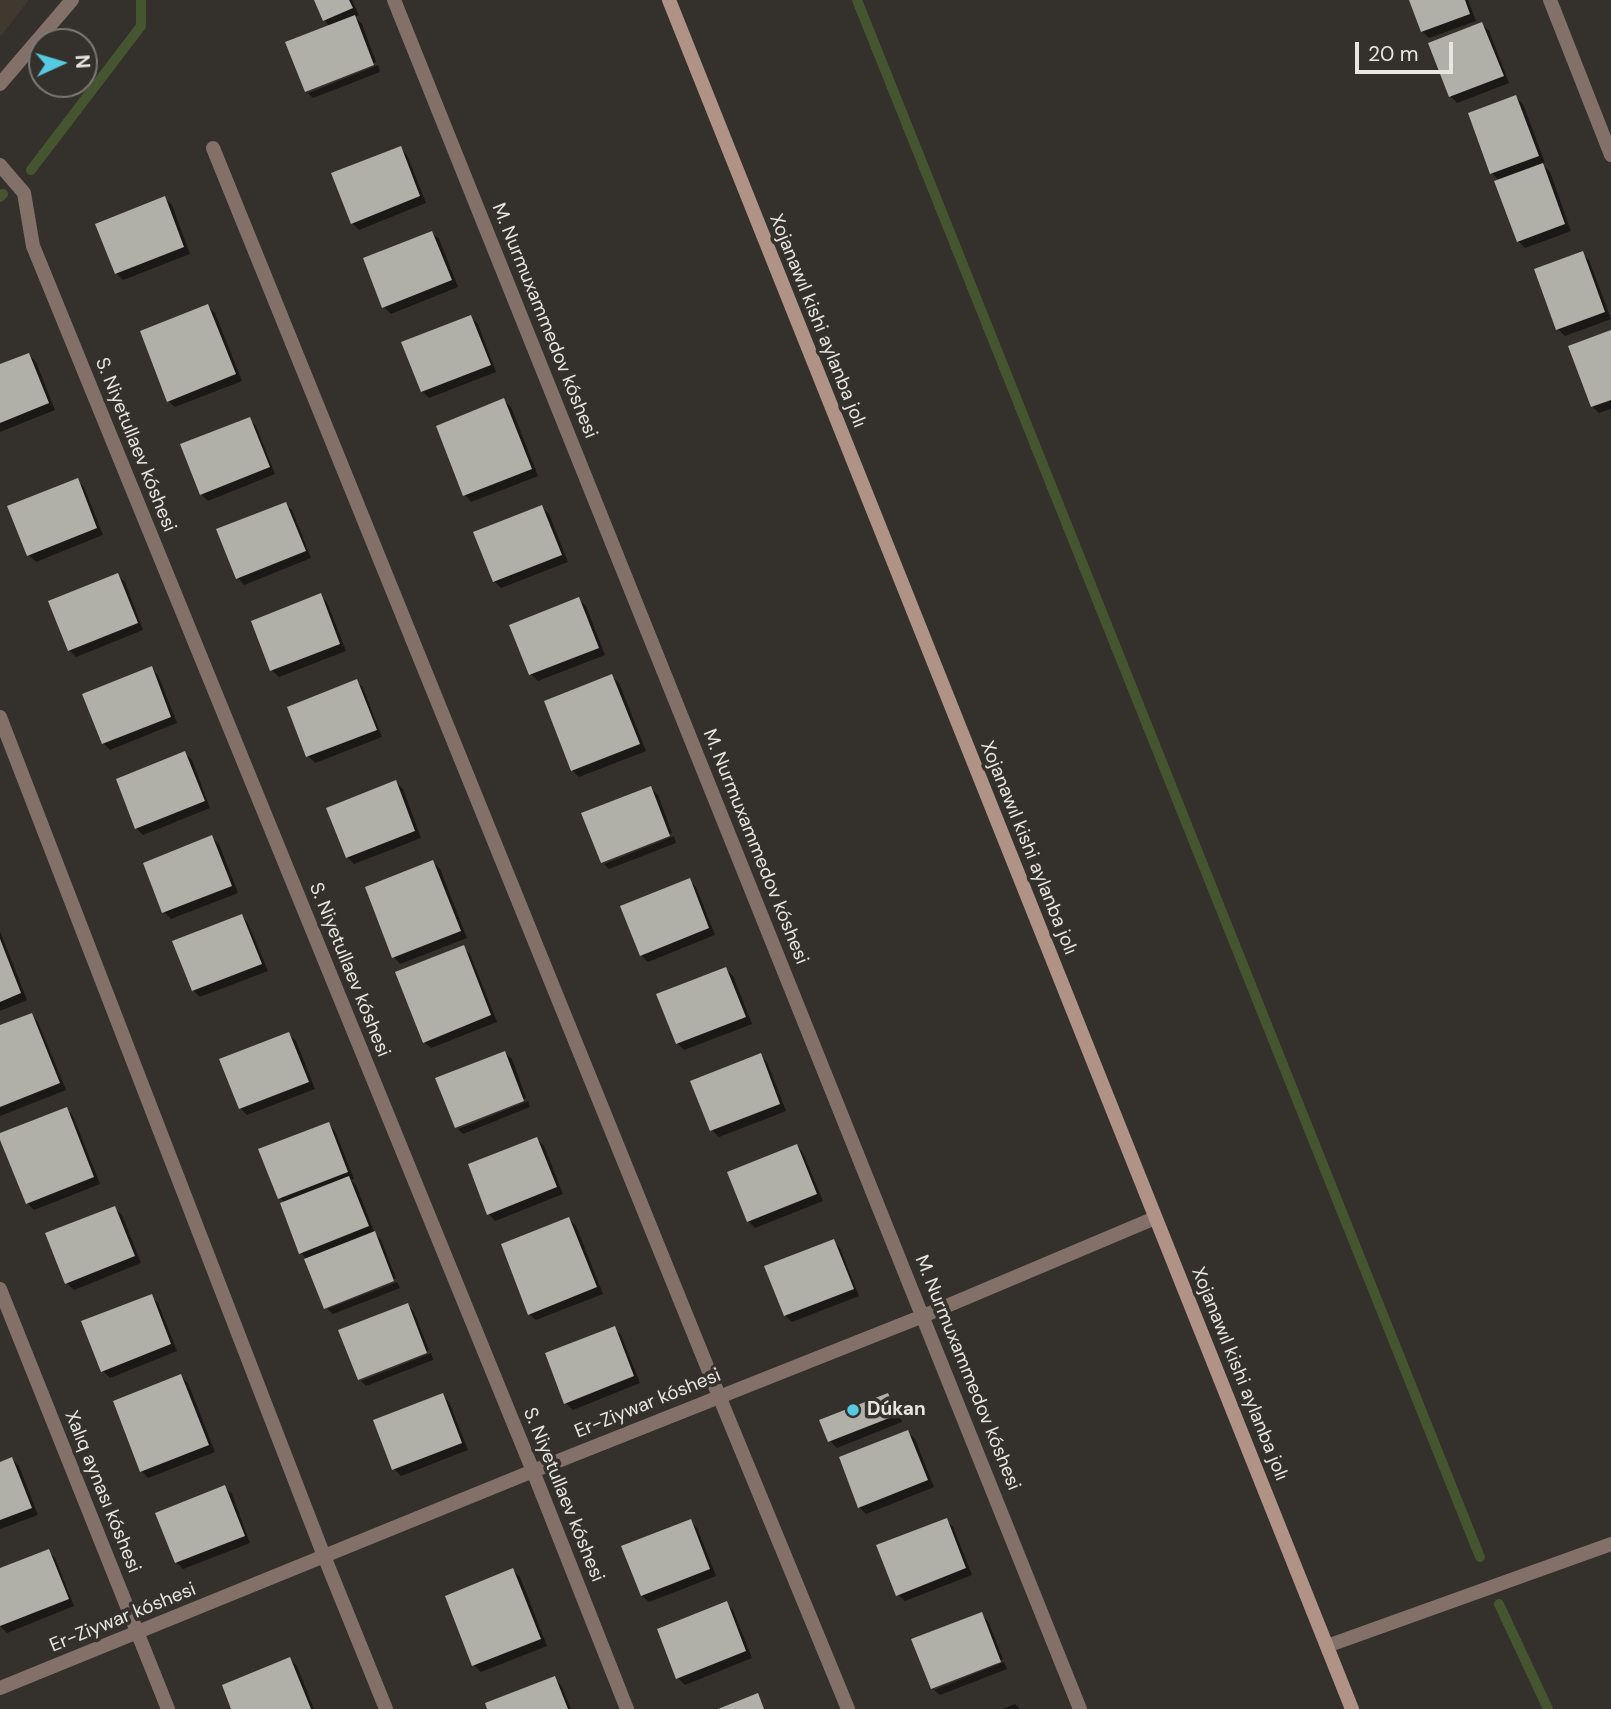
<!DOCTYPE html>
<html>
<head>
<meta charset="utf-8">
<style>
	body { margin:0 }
	#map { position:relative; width:1611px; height:1709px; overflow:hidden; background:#34302b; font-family:"DM Sans",sans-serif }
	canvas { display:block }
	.north { position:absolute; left:28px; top:28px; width:70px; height:70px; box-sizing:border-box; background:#34302b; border:2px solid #7c7974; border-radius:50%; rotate:86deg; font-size:19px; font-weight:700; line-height:28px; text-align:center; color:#e8e6e2 }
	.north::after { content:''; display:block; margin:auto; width:24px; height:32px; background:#55cae0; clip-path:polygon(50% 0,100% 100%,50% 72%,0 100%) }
	.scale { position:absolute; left:1355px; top:42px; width:98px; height:32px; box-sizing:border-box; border:4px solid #e8e6e2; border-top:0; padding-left:9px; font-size:21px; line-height:24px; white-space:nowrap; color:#e8e6e2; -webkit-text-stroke:5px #34302b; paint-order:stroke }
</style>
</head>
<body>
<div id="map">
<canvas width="1611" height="1709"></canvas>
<div class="north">N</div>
<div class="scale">20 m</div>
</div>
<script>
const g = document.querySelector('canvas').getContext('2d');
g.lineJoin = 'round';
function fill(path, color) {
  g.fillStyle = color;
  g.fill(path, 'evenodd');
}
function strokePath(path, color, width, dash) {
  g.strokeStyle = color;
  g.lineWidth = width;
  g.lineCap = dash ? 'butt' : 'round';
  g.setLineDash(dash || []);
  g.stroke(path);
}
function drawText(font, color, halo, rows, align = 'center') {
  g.font = font + ' "DM Sans",sans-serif';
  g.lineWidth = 7;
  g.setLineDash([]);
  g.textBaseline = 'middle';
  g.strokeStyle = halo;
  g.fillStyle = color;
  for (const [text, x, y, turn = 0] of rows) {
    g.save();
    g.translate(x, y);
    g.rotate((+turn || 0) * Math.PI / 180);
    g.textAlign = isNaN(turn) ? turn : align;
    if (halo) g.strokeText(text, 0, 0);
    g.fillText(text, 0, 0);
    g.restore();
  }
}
fill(new Path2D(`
	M0,0H29L0,37Z`), '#41392f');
fill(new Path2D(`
	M316,0H352L359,15L355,17L362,24L376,62L307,89V92L306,91L330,26L324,20Z
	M1411,0H1468L1476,21L1429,38L1422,31Z
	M1482,24L1489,31L1509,83L1457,103L1450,96Z
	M378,65L380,72L313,98L308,93Z
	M1516,97L1523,104L1545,163L1542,164L1550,172L1571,231L1525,248L1518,241L1499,181L1492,173L1470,114Z
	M400,148L407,155L426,203L359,230L352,223Z
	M165,198L172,205L190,254L123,280L116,273Z
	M432,233L439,239L458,287L391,314L384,307Z
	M1582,253L1589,260L1611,319L1565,336L1558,329Z
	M208,306L215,313L242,381L175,407L168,401Z
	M471,317L478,324L496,372L429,398L422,391Z
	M1611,332V409L1599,413L1592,406Z
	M29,355L36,362L55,410L0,432V366Z
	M504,400L511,407L538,476L471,502L465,495Z
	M249,419L256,426L275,474L208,501L201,494Z
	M77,480L84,487L103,535L36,562L29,555Z
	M285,504L292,510L311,558L244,585L238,578Z
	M542,507L549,514L568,562L501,588L494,581Z
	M118,576L125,582L143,630L76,657L69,650Z
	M320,595L327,602L346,651L279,677L272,670Z
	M579,599L586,606L605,655L538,681L531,674Z
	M152,668L158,675L177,723L110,750L103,743Z
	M612,676L619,683L646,751L579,777L572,770Z
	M356,681L363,688L382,737L315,763L308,756Z
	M185,753L192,760L210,808L143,835L136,828Z
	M396,782L403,789L421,838L354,864L347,857Z
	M651,788L658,795L672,833L603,860V863L583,814Z
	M674,836L676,843L609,869L604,864Z
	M212,837L219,844L238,893L171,919L164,912Z
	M433,862L440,869L467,938L400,964L394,957Z
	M689,880L696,887L715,935L648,962L641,955Z
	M242,916L248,923L268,971L200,997L193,990Z
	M0,931L27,1000L0,1011Z
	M463,947L470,954L497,1022L431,1048L424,1042Z
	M726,969L733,976L752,1024L684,1050L677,1043Z
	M32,1015L38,1022L66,1090L0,1116V1027Z
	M289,1034L296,1041L315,1089L247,1115L240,1108Z
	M505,1053L512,1059L526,1098L457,1125V1128L437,1079Z
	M760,1055L767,1062L786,1111L719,1137L712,1130Z
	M528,1101L530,1107L463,1134L458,1129Z
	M67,1109L73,1116L100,1184L34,1210L27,1203Z
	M328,1124L335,1131L354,1179L351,1180L356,1185L375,1234L381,1240L396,1278L327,1306V1308L306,1258L301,1253L285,1203L280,1198L261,1150Z
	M537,1139L544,1146L563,1194L495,1221L489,1214Z
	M797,1146L803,1153L823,1201L755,1228L748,1221Z
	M115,1208L122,1215L141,1263L74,1290L67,1283Z
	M569,1219L576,1226L603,1294L536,1320L529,1314Z
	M833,1241L840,1248L859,1296L792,1322L785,1315Z
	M397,1282L400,1288L333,1314L327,1309Z
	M151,1296L158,1303L177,1351L110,1378L103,1371Z
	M408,1305L414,1312L429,1350L360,1377V1380L340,1331Z
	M614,1328L621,1335L640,1383L573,1410L566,1403Z
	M431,1353L433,1360L366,1386L361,1381Z
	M181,1376L188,1383L215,1452L148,1478L142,1471Z
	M442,1395L449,1402L468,1450L401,1476L394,1469L375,1421Z
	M888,1395L895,1402L902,1422L837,1448L830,1441Z
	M908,1432L915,1439L934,1487L866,1514L859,1507Z
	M12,1459L19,1466L38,1515L0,1529V1464Z
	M225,1487L232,1494L250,1543L183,1569L176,1562Z
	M946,1520L953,1527L972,1575L905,1601L898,1595Z
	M690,1521L697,1528L716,1576L649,1602L642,1596Z
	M48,1551L55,1558L74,1606L7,1633L0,1626V1570Z
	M513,1570L520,1577L547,1646L481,1672L474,1665Z
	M726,1603L733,1610L752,1658L685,1685L678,1678Z
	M981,1614L988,1621L1003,1659L934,1687V1689L914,1640Z
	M290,1659L297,1666L314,1709H233Z
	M1004,1662L1007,1669L940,1695L934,1690Z
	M554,1678L561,1685L571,1709H489Z
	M1015,1704L1020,1709H1003Z`), '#0007');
strokePath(new Path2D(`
	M857,0L1480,1557
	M31,170L141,26V0
	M0,197L3,194
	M1499,1604L1548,1709`), '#445530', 10);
fill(new Path2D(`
	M314,0H349L353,8L323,21Z
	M1409,0H1465L1470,14L1421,32Z
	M355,15L374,65L305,92L285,42Z
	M1482,22L1504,76L1449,97L1428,43Z
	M1516,95L1539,156L1490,174L1468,113Z
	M401,146L420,196L351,224L331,173Z
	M1543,163L1565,224L1517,242L1494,181Z
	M165,196L184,247L115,274L95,224Z
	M432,231L452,280L382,308L363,258Z
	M1583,251L1605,312L1556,330L1534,269Z
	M208,304L236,374L167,402L140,331Z
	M471,315L491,365L421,392L401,342Z
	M1611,330V400L1591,407L1568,346Z
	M29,353L49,403L0,423V364Z
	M504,398L532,469L463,496L436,426Z
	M250,417L270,467L200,495L180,444Z
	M78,478L97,528L27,556L7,506Z
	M286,502L306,551L236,579L216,529Z
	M542,505L562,555L493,582L473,532Z
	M118,573L138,623L68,651L48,601Z
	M321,593L340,644L270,671L251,621Z
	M579,597L599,648L529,675L509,625Z
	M152,666L171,717L102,744L82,694Z
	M612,674L640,744L571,771L544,701Z
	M357,679L377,730L306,757L287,707Z
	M185,751L205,801L135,829L116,779Z
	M396,780L415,831L346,858L326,808Z
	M651,786L670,836L601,863L581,813Z
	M212,835L232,886L162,913L143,863Z
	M433,860L461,931L392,958L365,887Z
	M690,878L709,928L640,956L620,906Z
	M242,914L262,964L192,991L172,941Z
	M0,939L21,993L0,1002Z
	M464,945L491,1015L423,1043L395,972Z
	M726,967L746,1017L676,1044L656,994Z
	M32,1013L60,1083L0,1107V1025Z
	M289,1032L309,1082L239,1109L219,1059Z
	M505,1051L524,1101L455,1128L435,1078Z
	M761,1053L780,1104L710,1131L690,1081Z
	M67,1107L94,1177L26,1204L0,1140V1133Z
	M329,1122L348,1172L278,1199L258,1149Z
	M537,1137L557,1187L487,1215L468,1164Z
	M797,1144L817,1194L747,1222L727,1172Z
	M349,1176L369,1226L299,1254L280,1203Z
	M115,1206L135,1256L65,1284L45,1233Z
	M569,1217L597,1287L528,1315L501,1244Z
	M375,1231L394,1281L324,1309L304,1259Z
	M834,1239L854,1289L784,1316L764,1266Z
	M152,1294L171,1344L101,1372L81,1321Z
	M408,1303L427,1353L358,1380L338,1330Z
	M615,1326L634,1376L564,1404L545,1353Z
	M181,1374L209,1445L140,1472L113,1401Z
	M443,1393L462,1443L392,1470L373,1420Z
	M888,1393L897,1415L828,1442L819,1420Z
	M908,1430L928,1480L858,1508L839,1457Z
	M12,1457L32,1508L0,1520V1462Z
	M225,1485L245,1536L175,1563L155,1513Z
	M947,1518L966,1568L896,1596L876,1545Z
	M691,1519L710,1569L641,1596L621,1546Z
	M49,1549L69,1599L0,1626V1568Z
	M513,1568L541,1639L472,1666L445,1596Z
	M727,1601L746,1651L676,1679L657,1629Z
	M982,1612L1001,1662L931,1689L911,1639Z
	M290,1657L311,1709H231L222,1685Z
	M555,1676L568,1709H487L485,1703Z
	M758,1693L764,1709H718Z`), '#b1b0a8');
strokePath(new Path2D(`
	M213,148L719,1396L848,1709
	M0,717L324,1556L386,1709`), '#837068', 14);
strokePath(new Path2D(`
	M394,0L1080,1709
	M1550,0L1611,155
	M0,84L72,0
	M0,165L24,193L33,246L533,1471L627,1709
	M0,1289L168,1709
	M1327,1646L1611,1544
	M0,1688L533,1471L923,1316L1155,1218`), '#837068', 14);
strokePath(new Path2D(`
	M669,0L1352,1709`), '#b19386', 14);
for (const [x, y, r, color] of [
	[853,1410,7,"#55cae0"]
]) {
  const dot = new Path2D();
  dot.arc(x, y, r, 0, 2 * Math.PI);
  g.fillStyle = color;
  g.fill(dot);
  strokePath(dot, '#34302b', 2.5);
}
drawText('19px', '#e8e6e2', '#34302b', [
	["M. Nurmuxammedov kóshesi",544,321,68],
	["Xojanawıl kishi aylanba jolı",817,321,68],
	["S. Niyetullaev kóshesi",135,445,68],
	["M. Nurmuxammedov kóshesi",755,847,68],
	["Xojanawıl kishi aylanba jolı",1028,848,68],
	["S. Niyetullaev kóshesi",349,970,68],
	["M. Nurmuxammedov kóshesi",967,1373,68],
	["Xojanawıl kishi aylanba jolı",1239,1374,68],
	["Er-Ziywar kóshesi",648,1404,-22],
	["Xalıq aynası kóshesi",102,1492,68],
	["S. Niyetullaev kóshesi",563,1495,68],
	["Er-Ziywar kóshesi",123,1618,-22]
]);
drawText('bold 19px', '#e8e6e2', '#34302b', [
	["Dúkan",867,1410]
], 'left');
</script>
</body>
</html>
